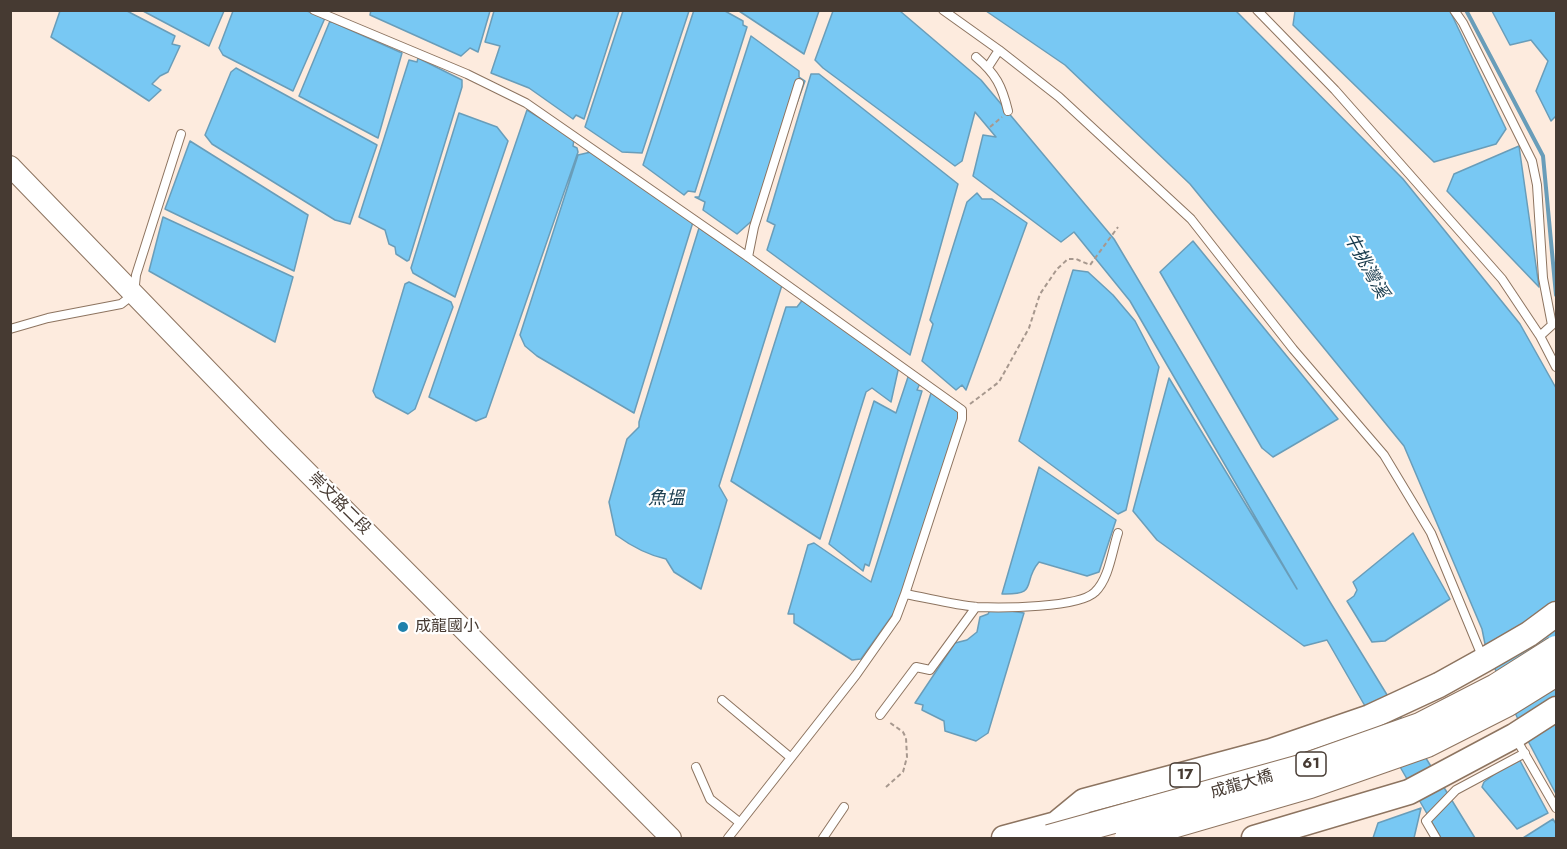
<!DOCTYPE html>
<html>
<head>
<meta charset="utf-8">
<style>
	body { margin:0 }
	#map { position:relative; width:1567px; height:849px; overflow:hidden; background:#fdebde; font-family:Jost,sans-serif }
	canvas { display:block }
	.frame { position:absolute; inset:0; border:12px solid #463a32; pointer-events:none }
</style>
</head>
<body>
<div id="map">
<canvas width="1567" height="849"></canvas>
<div class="frame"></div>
</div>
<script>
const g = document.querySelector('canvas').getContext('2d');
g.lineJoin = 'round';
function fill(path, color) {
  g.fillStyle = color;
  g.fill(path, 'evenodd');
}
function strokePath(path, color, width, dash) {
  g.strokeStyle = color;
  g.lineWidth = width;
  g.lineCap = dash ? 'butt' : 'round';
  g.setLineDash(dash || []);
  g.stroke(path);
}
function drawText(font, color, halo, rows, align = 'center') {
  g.font = font + ' Jost,"Noto Sans TC",sans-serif';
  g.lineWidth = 4.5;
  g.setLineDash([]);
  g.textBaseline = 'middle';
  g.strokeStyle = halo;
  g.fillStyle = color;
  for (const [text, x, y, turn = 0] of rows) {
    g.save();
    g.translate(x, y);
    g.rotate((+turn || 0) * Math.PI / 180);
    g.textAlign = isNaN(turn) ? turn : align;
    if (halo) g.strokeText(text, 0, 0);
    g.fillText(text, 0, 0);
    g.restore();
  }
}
const water = new Path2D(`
	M371,10H490V11L478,52L470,48L461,56L370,15Z
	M694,10L725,11L743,21V25L747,27L695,192L688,191L684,195L643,165Z
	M60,11H127L175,36L172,44L180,46L168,72L160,76L152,84L161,90L149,101L51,37Z
	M143,11H224L209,46Z
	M233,11H307L325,18L293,91L223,55L219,48Z
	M494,11H619L584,119L576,115L573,119L529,88L491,73L500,46L485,42Z
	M623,11H689L642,153L622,152L585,127Z
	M739,11L819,10V11L804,54Z
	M833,11H900L981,80L1114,239L1330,602L1475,838H1441L1327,640L1304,646L1157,540L1133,511L1169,378L1297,589L1130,301L1074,232L1061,242L973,176L983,135L996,137L975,112L962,161L955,166L823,68L815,60Z
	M986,11H1236L1403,179L1520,324L1556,388V794L1527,739L1486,649L1482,629L1404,446L1190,184L1065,65Z
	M1295,11H1450L1506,129L1496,144L1434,162L1293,25Z
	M1492,11H1556V116L1551,121L1536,91L1548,61L1531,40L1510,45Z
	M330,21L402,53L378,138L299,96Z
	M751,36L799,71V77L805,81L755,218L737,234L703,210L705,202L695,197H699Z
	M418,58L462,80V87L409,260L407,261L396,254L395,247L389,244L385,230L359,217L409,60L417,62Z
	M236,68L377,145L350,224L335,220L212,144L205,135L231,72Z
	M811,74H819L958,184L910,355L767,250L775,225L767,221Z
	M527,110L574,139L573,146L577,148L578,152L486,417L476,421L429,397Z
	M459,113L497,127L508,141L455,297L413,273L411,268Z
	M190,141L308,215L294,271L165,209Z
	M1519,146L1539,287L1447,191L1454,174Z
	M591,152L693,222L634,413L537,356L525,346L520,335L578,155Z
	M977,193L982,199H992L1027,223L966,390L962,385L956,390L922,361L933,324L930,320L967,202Z
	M163,217L293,277L275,342L149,271Z
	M699,228L782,285L719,486L727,500L701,589L674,572L666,559C648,555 631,546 616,535L609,502L627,439L639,427V422Z
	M1193,241L1338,419L1273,457L1262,448L1160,272Z
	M1073,270L1088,272L1113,295L1135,321L1159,367L1126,510L1118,514L1019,441Z
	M409,282L451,302L453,307L415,409L408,414L376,397L373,391L405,284Z
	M804,298L899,366L891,402L872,388L866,392L820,539L731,481L786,307H797Z
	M909,374L921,381L917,390L922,391L869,566L865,564L863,571L829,544L874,401L896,413Z
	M932,390L962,409L896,610L861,659L852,660L794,623V614H788L808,545L814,543L871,582Z
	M1039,467L1116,520L1099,572L1087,576L1039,562C1021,583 1040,595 1002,594Z
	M1413,533L1450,599L1385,641L1372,642L1347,601L1354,596L1357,590L1353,582Z
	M991,608L1024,613L988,733L976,741L945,731L944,721L922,710L923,705L915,703L955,643L967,640L977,632L980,617L988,614Z
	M1518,757L1548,813L1517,829L1482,787L1484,782Z
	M1421,808L1414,838H1373L1378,823Z
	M1553,819L1556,824V838H1523Z`);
fill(water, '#78c8f3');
strokePath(water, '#699db9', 1.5);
strokePath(new Path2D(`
	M1466,10L1543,156L1556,295`), '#699db9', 4);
const service = new Path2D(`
	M314,10L467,74L526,103L748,257L962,410V419L905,594
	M943,10L999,50L1059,97L1191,219L1293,349L1384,455L1431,533L1482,656
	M1257,10L1335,90L1502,279L1540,336L1556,367
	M1454,10L1463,23L1532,161L1537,185L1543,278L1552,325L1540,336
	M976,57C996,74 1002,86 1008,111
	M988,67L999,50
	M748,257L754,227L799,83
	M10,329L48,318L121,304L134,294L136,275L181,134
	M722,700L790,757
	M880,715L916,667L930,670L976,607
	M1515,737L1556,808
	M696,767L710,799L739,822
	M728,838L856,675L896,618L905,594C928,598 953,605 977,607C1001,608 1079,608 1095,592C1109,579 1112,551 1118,533
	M823,838L844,807
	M1436,838L1426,821L1456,790L1525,753`);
const tertiary = new Path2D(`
	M10,166L275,440L671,838`);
const primary = new Path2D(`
	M1004,838L1056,824L1084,801L1271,751L1370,717L1439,685L1484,660L1529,634L1556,614
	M1254,838L1409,792L1514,736L1556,709`);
strokePath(service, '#8d7460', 10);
strokePath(tertiary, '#8d7460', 22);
strokePath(primary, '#8d7460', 27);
strokePath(new Path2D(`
	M990,127L1002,117
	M970,404L999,382L1029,328L1040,294L1057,269L1068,259H1076L1090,265L1118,227
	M886,787L903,772L907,757L906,738L903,732L889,722`), '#a7988e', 2, [4.5, 3]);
strokePath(service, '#fff', 8);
strokePath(tertiary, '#fff', 20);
strokePath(primary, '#fff', 24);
const trunkBridge = new Path2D(`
	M1049,838L1304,767L1420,726L1496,687L1556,649
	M1128,838L1310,785L1427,744L1506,704L1556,673`);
strokePath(trunkBridge, '#8d7460', 28, []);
strokePath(trunkBridge, '#fff', 26);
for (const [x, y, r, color] of [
	[403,627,6,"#1f81ac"]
]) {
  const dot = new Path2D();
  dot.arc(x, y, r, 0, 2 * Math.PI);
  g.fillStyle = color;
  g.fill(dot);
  strokePath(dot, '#fff', 2);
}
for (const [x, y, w] of [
	[1311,764,30],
	[1185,775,30]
]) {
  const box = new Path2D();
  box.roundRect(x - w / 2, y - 12, w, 24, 4.5);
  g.fillStyle = '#fff';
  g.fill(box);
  strokePath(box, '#463a32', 1.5);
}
drawText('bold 15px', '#463a32', null, [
	["61",1311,764],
	["17",1185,775]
]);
drawText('16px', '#463a32', '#fff', [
	["崇文路二段",339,504,45],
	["成龍大橋",1242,785,-16]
]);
drawText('16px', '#463a32', '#fff', [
	["成龍國小",415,627]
], 'left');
drawText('italic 18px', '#183b4d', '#fff', [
	["牛挑灣溪",1365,266,61],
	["魚塭",666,500]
]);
</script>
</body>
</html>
